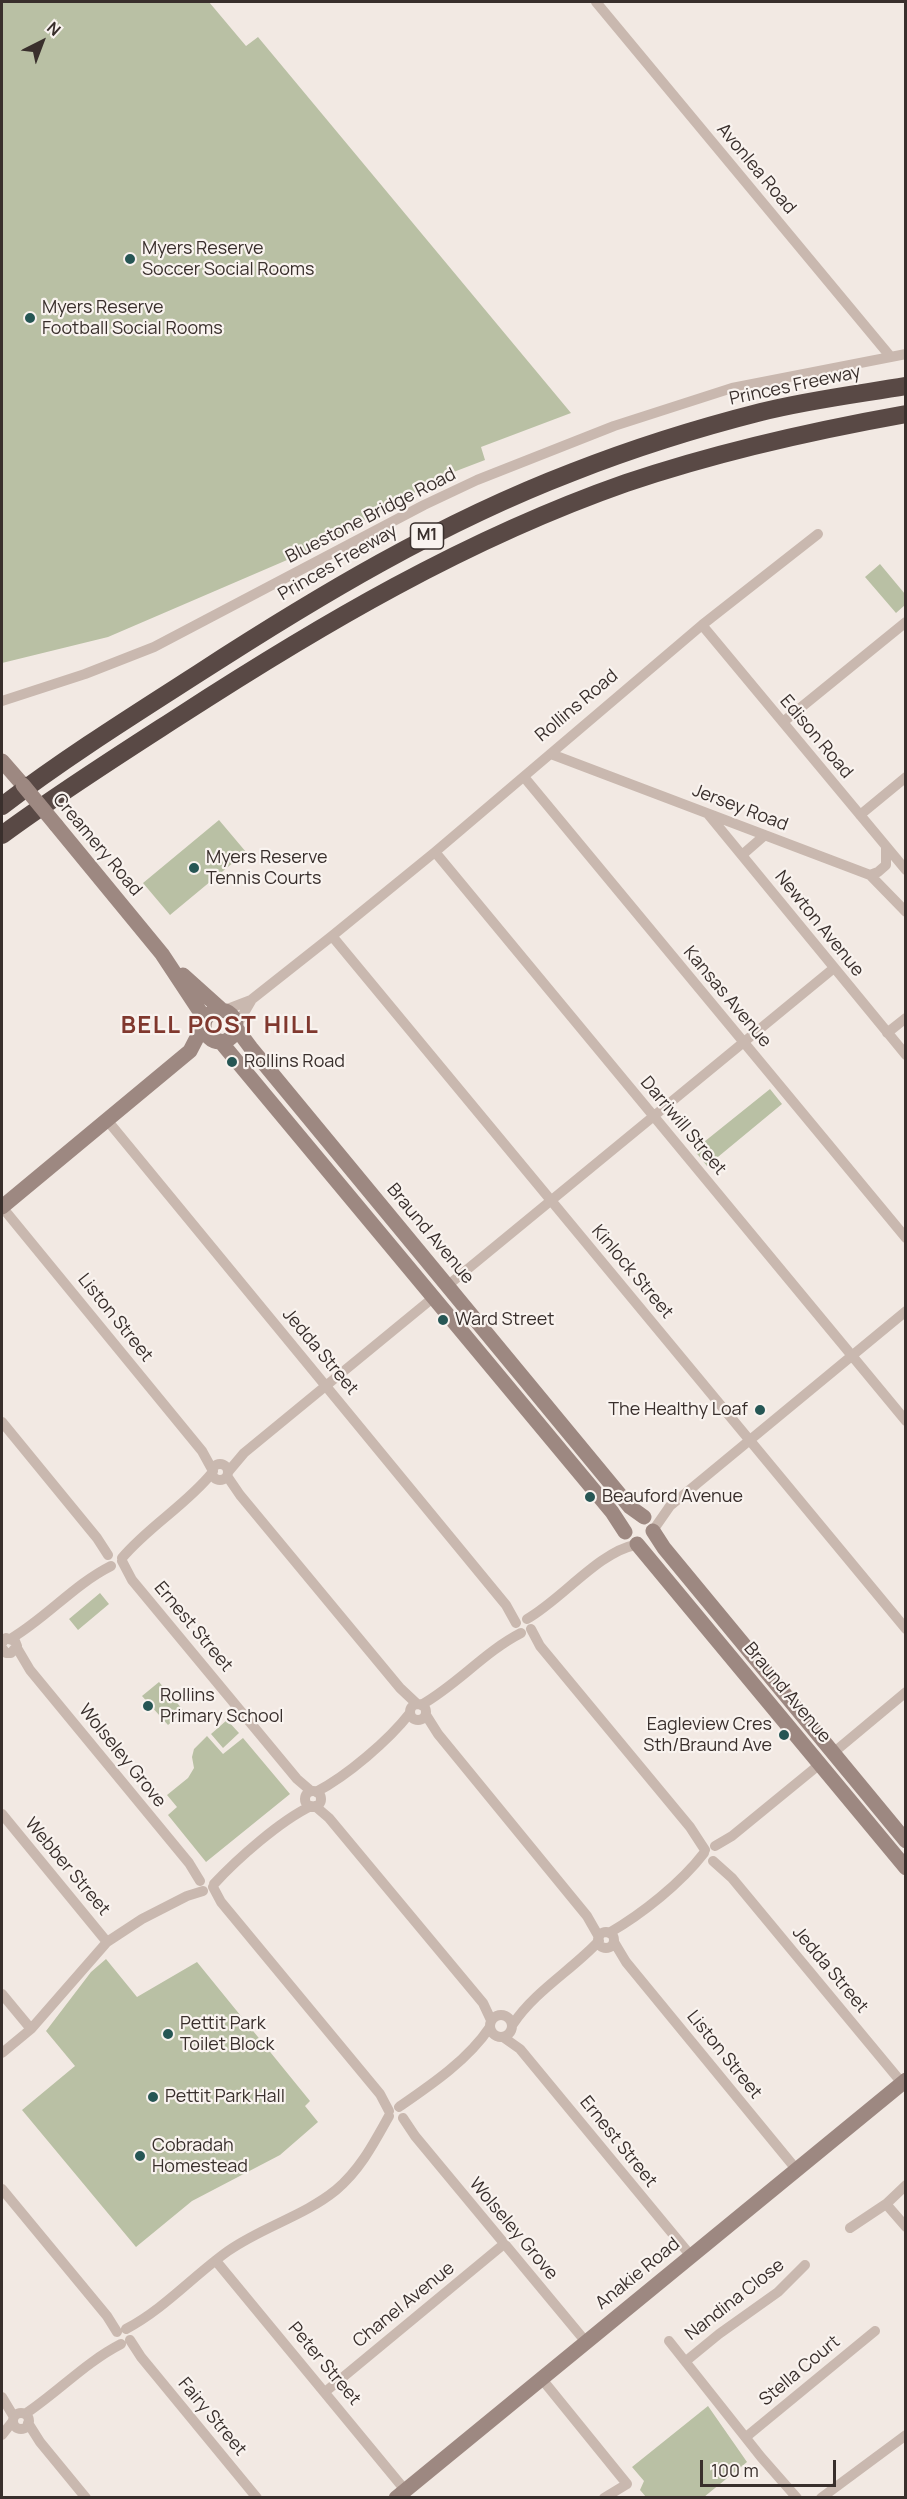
<!DOCTYPE html>
<html>
<head>
<meta charset="utf-8">
<style>
	body { margin:0 }
	#map { position:relative; width:907px; height:2499px; overflow:hidden; background:#f2e9e3; font-family:Manrope,sans-serif }
	canvas { display:block }
	.frame { position:absolute; inset:0; border:3px solid #392f2c; pointer-events:none }
	.north { position:absolute; left:12px; top:12px; width:60px; height:60px; -webkit-text-stroke:4px #f9f3ef; paint-order:stroke; rotate:42deg; font-size:16px; font-weight:700; line-height:24px; text-align:center; color:#392f2c }
	.north::after { content:''; display:block; margin:auto; width:21px; height:27px; background:#392f2c; clip-path:polygon(50% 0,100% 100%,50% 72%,0 100%) }
	.scale { position:absolute; left:700px; top:2460px; width:136px; height:27px; box-sizing:border-box; border:3px solid #392f2c; border-top:0; padding-left:8px; font-size:18px; line-height:21px; white-space:nowrap; color:#392f2c; -webkit-text-stroke:4px #f9f3ef; paint-order:stroke }
</style>
</head>
<body>
<div id="map">
<canvas width="907" height="2499"></canvas>
<div class="frame"></div>
<div class="north">N</div>
<div class="scale">100 m</div>
</div>
<script>
const g = document.querySelector('canvas').getContext('2d');
g.lineJoin = 'round';
function fill(path, color) {
  g.fillStyle = color;
  g.fill(path, 'evenodd');
}
function strokePath(path, color, width, dash) {
  g.strokeStyle = color;
  g.lineWidth = width;
  g.lineCap = dash ? 'butt' : 'round';
  g.setLineDash(dash || []);
  g.stroke(path);
}
function drawText(font, color, halo, rows, align = 'center') {
  g.font = font + ' Manrope,sans-serif';
  g.lineWidth = 4.5;
  g.setLineDash([]);
  g.textBaseline = 'middle';
  g.strokeStyle = halo;
  g.fillStyle = color;
  for (const [text, x, y, turn = 0] of rows) {
    g.save();
    g.translate(x, y);
    g.rotate((+turn || 0) * Math.PI / 180);
    g.textAlign = isNaN(turn) ? turn : align;
    if (halo) g.strokeText(text, 0, 0);
    g.fillText(text, 0, 0);
    g.restore();
  }
}
fill(new Path2D(`
	M2,2H209L246,46L258,37L571,413L481,447L485,460L451,473L301,554L108,637L2,663Z
	M880,564L905,594V605L896,613L865,577Z
	M219,820L246,852L170,915L143,883Z
	M770,1089L782,1104L707,1166L694,1150Z
	M100,1593L109,1604L78,1630L69,1619Z
	M159,1682L184,1711L168,1725L142,1696Z
	M227,1720L239,1733L223,1748L211,1734Z
	M207,1736L223,1754L243,1738L290,1794L206,1862L168,1815L177,1807L167,1795L188,1778L194,1768L192,1757L194,1749Z
	M106,1959L137,1997L197,1962L310,2101L305,2106L318,2122L280,2155L192,2201L136,2247L22,2110L75,2066L46,2031L91,1972Z
	M708,2406L747,2462L704,2497H646L640,2490L644,2481L632,2467Z`), '#b9c0a4');
strokePath(new Path2D(`
	M596,2L890,356
	M702,625L906,870
	M2,701L85,674L154,647L424,505L477,480L614,426L732,388L906,354
	M783,722L906,622
	M551,754L870,875L906,912
	M524,777L906,1238
	M708,814L906,1055
	M860,815L906,777
	M435,852L906,1421
	M742,855L765,835
	M870,875L878,872L886,865V847
	M332,936L906,1629
	M225,1010L251,1000L332,936L435,852L702,625L818,534
	M237,1025L251,1001
	M887,1033L906,1018
	M107,1120L506,1605L516,1623
	M2,1207L202,1451L213,1471
	M447,1286L834,968
	M2,1422L97,1538L108,1555
	M212 1472a8 8 0 1 1 16 0a8 8 0 1 1-16 0Z
	M228,1472L244,1453L434,1297
	M227,1476L240,1495L400,1688L417,1704
	M654,1529L670,1506L906,1311
	M122,1558C149,1526 186,1505 212,1473
	M122,1561L132,1580L297,1779L311,1791
	M527,1619C561,1600 599,1552 635,1545
	M531,1629L540,1646L690,1827L705,1850
	M12,1638C47,1617 75,1584 111,1566
	M2,1643L6,1638L15,1641L17,1646L11,1653H6L2,1648
	M17,1648L30,1670L189,1863L200,1881
	M410 1712a8 8 0 1 1 16 0a8 8 0 1 1-16 0Z
	M421,1705C457,1685 484,1652 521,1633
	M426,1715L438,1734L587,1916L599,1937
	M833,1753L906,1692
	M305 1799a8 8 0 1 1 16 0a8 8 0 1 1-16 0Z
	M316,1792C347,1776 389,1740 410,1713
	M315,1806L329,1818L483,2003L491,2020
	M2,1814L107,1942
	M715,1846L732,1836L820,1764
	M713,1861L732,1878L902,2083
	M214,1884C237,1859 280,1821 311,1806
	M213,1887L221,1902L380,2094L389,2111
	M598 1940a8 8 0 1 1 16 0a8 8 0 1 1-16 0Z
	M609,1933C642,1914 681,1883 704,1853
	M614,1942L626,1962L796,2169
	M2,1994L31,2029
	M490 2026a11 11 0 1 1 22 0a11 11 0 1 1-22 0Z
	M513,2024C535,1991 572,1970 599,1941
	M503,2037L520,2049L691,2256
	M2,2053L31,2029L107,1942L142,1919L187,1896L203,1891
	M399,2107C431,2085 468,2060 490,2027
	M403,2118L415,2136L586,2342
	M2,2189L107,2316L117,2332
	M886,2204L906,2227
	M850,2228L886,2204L906,2185
	M216,2261L405,2490
	M126,2329C164,2309 193,2276 228,2251C262,2227 304,2216 336,2190C360,2170 374,2143 389,2116
	M130,2340L141,2357L257,2498
	M669,2341L761,2457L797,2498
	M686,2361L719,2334L778,2292L805,2265
	M541,2378L627,2484L604,2498
	M325,2392L504,2244
	M2,2397L14,2417
	M13 2421a8 8 0 1 1 16 0a8 8 0 1 1-16 0Z
	M25,2414C58,2392 86,2362 121,2344
	M28,2423L40,2442L86,2498
	M2,2435L13,2421
	M746,2437L875,2331
	M821,2498L906,2435`), '#c9b8af', 10);
strokePath(new Path2D(`
	M2,761L23,785
	M56,825L162,954L201,1013L204,1023
	M183,975L222,1010
	M204 1026a16 16 0 1 1 32 0a16 16 0 1 1-32 0Z
	M236,1028L251,1048L630,1507L644,1517
	M220,1041L612,1512L625,1532
	M2,1207L190,1051L204,1024
	M653,1531L664,1548L906,1841
	M637,1544L906,1868
	M396,2498L906,2080`), '#9d8881', 15);
strokePath(new Path2D(`
	M2,806C65,758 132,716 199,673C318,596 440,523 573,472C634,448 698,428 761,412C808,400 858,394 906,386
	M2,835C59,793 119,755 178,717C320,625 466,539 626,483C717,452 811,431 906,414`), '#594945', 18);
strokePath(new Path2D(`
	M23,785L56,825`), '#9d8881', 15);
for (const [x, y, r, color] of [
	[130,259,6,"#265654"],
	[30,318,6,"#265654"],
	[194,868,6,"#265654"],
	[232,1062,6,"#265654"],
	[443,1320,6,"#265654"],
	[760,1410,6,"#265654"],
	[590,1497,6,"#265654"],
	[148,1706,6,"#265654"],
	[784,1735,6,"#265654"],
	[168,2034,6,"#265654"],
	[153,2097,6,"#265654"],
	[140,2156,6,"#265654"]
]) {
  const dot = new Path2D();
  dot.arc(x, y, r, 0, 2 * Math.PI);
  g.fillStyle = color;
  g.fill(dot);
  strokePath(dot, '#f9f3ef', 2);
}
for (const [x, y, w] of [
	[427,536,33]
]) {
  const box = new Path2D();
  box.roundRect(x - w / 2, y - 13, w, 26, 4.5);
  g.fillStyle = '#f9f3ef';
  g.fill(box);
  strokePath(box, '#392f2c', 1.5);
}
drawText('bold 16px', '#392f2c', null, [
	["M1",427,536]
]);
drawText('18px', '#392f2c', '#f9f3ef', [
	["Avonlea Road",756,169,50],
	["Princes Freeway",795,386,-12],
	["Bluestone Bridge Road",371,516,-27],
	["Princes Freeway",338,563,-30],
	["Rollins Road",577,706,-40],
	["Edison Road",816,737,50],
	["Jersey Road",740,808,21],
	["Creamery Road",97,845,50],
	["Newton Avenue",819,924,51],
	["Kansas Avenue",727,997,50],
	["Darriwill Street",683,1126,50],
	["Braund Avenue",430,1234,50],
	["Kinlock Street",632,1272,50],
	["Liston Street",115,1318,51],
	["Jedda Street",320,1352,50],
	["Ernest Street",193,1627,50],
	["Braund Avenue",787,1693,50],
	["Wolseley Grove",122,1756,51],
	["Webber Street",67,1867,50],
	["Jedda Street",830,1970,50],
	["Liston Street",724,2055,51],
	["Ernest Street",618,2142,51],
	["Wolseley Grove",513,2229,50],
	["Anakie Road",638,2274,-39],
	["Nandina Close",735,2300,-38],
	["Chanel Avenue",404,2305,-39],
	["Peter Street",324,2364,50],
	["Stella Court",800,2371,-40],
	["Fairy Street",212,2417,50]
]);
drawText('18px', '#392f2c', '#f9f3ef', [
	["Myers Reserve",142,249],
	["Soccer Social Rooms",142,270],
	["Myers Reserve",42,308],
	["Football Social Rooms",42,329],
	["Myers Reserve",206,858],
	["Tennis Courts",206,879],
	["Rollins Road",244,1062],
	["Ward Street",455,1320],
	["The Healthy Loaf",748,1410,"right"],
	["Beauford Avenue",602,1497],
	["Rollins",160,1696],
	["Primary School",160,1717],
	["Eagleview Cres",772,1725,"right"],
	["Sth/Braund Ave",772,1746,"right"],
	["Pettit Park",180,2024],
	["Toilet Block",180,2045],
	["Pettit Park Hall",165,2097],
	["Cobradah",152,2146],
	["Homestead",152,2167]
], 'left');
g.letterSpacing = '1.5px';
drawText('bold 24px', '#80382e', '#f9f3ef', [
	["BELL POST HILL",220,1026]
]);
g.letterSpacing = '0px';
</script>
</body>
</html>
